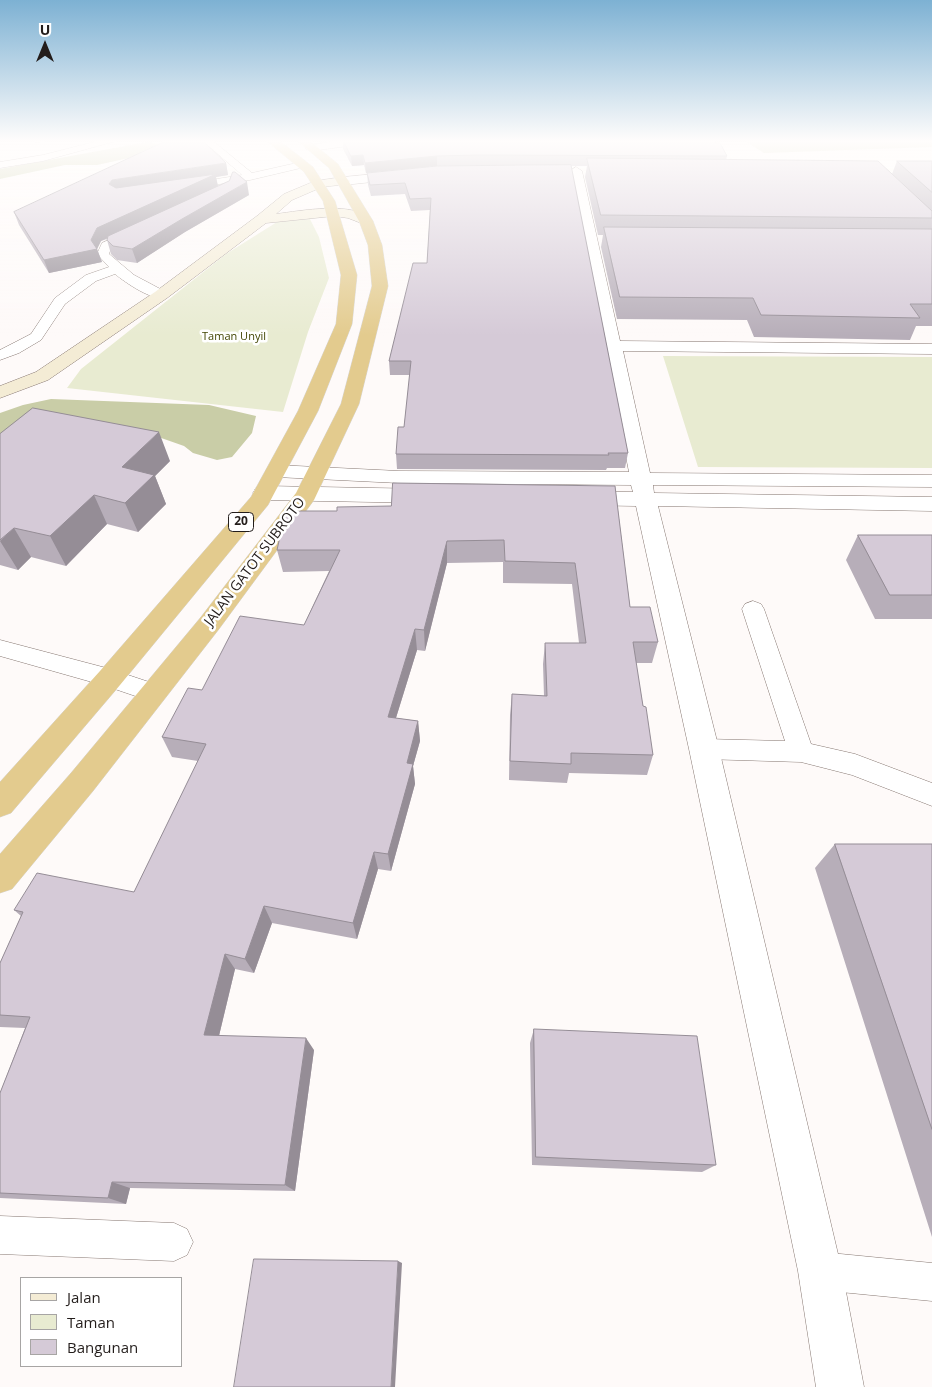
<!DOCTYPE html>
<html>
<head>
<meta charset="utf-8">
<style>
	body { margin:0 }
	#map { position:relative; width:932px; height:1387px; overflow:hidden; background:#fefaf9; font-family:"Open Sans",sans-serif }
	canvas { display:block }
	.legend { position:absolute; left:20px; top:1277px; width:162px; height:90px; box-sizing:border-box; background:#fff; border:1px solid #a7a5a4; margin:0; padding:6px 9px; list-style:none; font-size:15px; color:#231d1b }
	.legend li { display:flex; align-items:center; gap:10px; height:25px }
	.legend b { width:25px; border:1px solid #a7a5a4 }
	.north { position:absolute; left:20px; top:20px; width:50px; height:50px; -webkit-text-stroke:4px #fff; paint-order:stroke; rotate:0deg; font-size:14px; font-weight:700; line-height:20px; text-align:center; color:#231d1b }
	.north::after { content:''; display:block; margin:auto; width:18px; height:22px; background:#231d1b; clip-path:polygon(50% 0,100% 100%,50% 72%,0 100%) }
</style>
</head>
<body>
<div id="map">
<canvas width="932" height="1387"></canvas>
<ul class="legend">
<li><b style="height:6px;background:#f4ecd5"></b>Jalan</li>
<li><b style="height:14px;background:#e8ebd1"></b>Taman</li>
<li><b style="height:14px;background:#d5cad7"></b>Bangunan</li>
</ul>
<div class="north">U</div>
</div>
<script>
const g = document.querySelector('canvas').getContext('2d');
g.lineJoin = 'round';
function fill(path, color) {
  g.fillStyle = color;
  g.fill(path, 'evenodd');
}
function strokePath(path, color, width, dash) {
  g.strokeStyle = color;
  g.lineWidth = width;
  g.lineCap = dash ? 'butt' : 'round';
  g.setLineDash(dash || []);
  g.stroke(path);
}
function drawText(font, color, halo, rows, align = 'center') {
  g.font = font + ' "Open Sans",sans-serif';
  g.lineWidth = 5;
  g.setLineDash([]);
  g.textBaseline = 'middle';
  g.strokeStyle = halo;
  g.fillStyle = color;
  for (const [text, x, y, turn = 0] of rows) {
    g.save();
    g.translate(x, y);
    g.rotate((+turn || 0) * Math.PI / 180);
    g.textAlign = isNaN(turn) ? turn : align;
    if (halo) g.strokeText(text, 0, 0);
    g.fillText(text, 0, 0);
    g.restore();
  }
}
fill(new Path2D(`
	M310,219L319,237L329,278L308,332L283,412L67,388L81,369L226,254L277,222Z
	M663,356L932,357V468L698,467Z`), '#e8ebd1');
fill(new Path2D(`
	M745,141H932V147L764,153Z
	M147,142L158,144L129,158L97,165H65L0,179V169Z
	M51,399L209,405L256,416L252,433L232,457L217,460L193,453L184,446L147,433L0,445V413L23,405Z`), '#c9cda7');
const service = new Path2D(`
	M98,141H116L43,161L0,168V162L43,155Z
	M203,141H213L252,173L301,162L306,165L305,167L250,180L181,189L180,187L185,184L242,175Z
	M138,227L144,231L142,234L111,248L109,254L134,275L166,292L168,295L166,298C152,301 126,283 115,274L96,281L65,304L41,340L19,353L0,360V350L31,334L55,298L86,275L109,267L97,254L102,243Z
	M753,601L761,604L764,609L811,744L855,754L932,783V806L852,775L801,762L704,759L695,756L691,749L695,742L704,739L785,741L742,609L745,604Z
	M0,640L110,669L161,686L165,693L161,700L153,702L106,686L0,656Z
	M0,1216L174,1223L187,1229L193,1242L187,1255L174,1261L0,1254Z
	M820,1252L932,1263V1301L820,1290L806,1285L801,1271L806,1257Z`);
const minor = new Path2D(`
	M335,141H368L363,144L311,151L305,148L311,145Z
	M576,167L582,171L620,341L932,344V354L623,351L650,473L932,475V487L653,485L654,493L932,497V511L658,506L719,749L842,1271L864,1387H816L798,1271L689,749L636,506L579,505L571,503L568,498L571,493L579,491L633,492L631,485L399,483L276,477L269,475L266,471L269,467L276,465L399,471L629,472L570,171Z
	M406,171L412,175L410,178L344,185L338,181L344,177Z
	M264,486L428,489L436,491L439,496L436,501L428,503L264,500L256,498L253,493L256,488Z`);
const secondary = new Path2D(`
	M344,177L350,181L348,184L322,187L292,200L276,214C300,211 356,200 373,221L371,224L366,225L348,218L334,216L266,223L167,298L48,380L0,398V386L36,372L155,292L257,216L284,194L315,181Z`);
const trunk = new Path2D(`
	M267,141H280L313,167L335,201L357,275L352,324L318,411L268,505L120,685L11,813L0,817V782L100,671L251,497L298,411L336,324L341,275L323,201L304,172Z
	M298,141H310L338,164L373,221L382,245L388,286L359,404L314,500L219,629L93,791L12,889L0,893V854L71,773L201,617L296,493L341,404L372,286L368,245L359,221L329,168Z`);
strokePath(service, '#877872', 1);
strokePath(minor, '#877872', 1);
strokePath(secondary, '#877872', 1);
strokePath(trunk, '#d7d6d6', 1);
fill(service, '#fff');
fill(minor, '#fff');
fill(secondary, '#f4ecd5');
fill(trunk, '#e3cb8e');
fill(new Path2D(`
	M343,141H714L727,156L726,160L892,174L897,161H932V326H916L910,340L754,337L747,320L617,319L601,247L603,235H598L585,177L587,166H571L628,453L625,468H607L606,470L397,469L396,454L404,427L410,375H390L389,361L427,263L430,210L411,211L405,194L371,196L368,185L367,173L559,165H478L437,166L366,173L364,165L352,166L343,149Z
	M226,163L228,175L216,177L218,186L249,195L185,232L137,263L117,260L111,254L107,240V239L101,241L97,249L102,262L49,273L19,225L14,212Z
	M0,434L170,461L155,476L166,504L138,532L107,524L66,566L31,557L18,570L0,565Z
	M615,486L630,607L658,642L652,663H636L643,706L653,755L647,775L569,773L567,783L509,780L510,715L512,694L544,696L543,664L545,643H579L572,584L503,583V562L447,563L425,651L417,650L396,718L418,721L420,741L413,766L415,784L391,871L378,869L357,939L272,923L254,973L235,969L219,1036L314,1050L295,1191L130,1188L126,1204L0,1198V1093L25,1028L0,1027V963L21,916L14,910L134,892L198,761L172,757L162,737L202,690L304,625L329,571L283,572L277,550L337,511Z
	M858,535H932V619H875L846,560Z
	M835,844H932V1237L815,868Z
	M534,1029L716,1165L702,1172L532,1165L530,1043Z`), '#b7aeb9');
fill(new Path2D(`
	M35,141H47L35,143Z
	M363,155L364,165L352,166L351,156Z
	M437,156V166L366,173L365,163Z
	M226,163L228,175L216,177L218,187L101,241L97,249L102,262L49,273L44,260L91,240L116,192L109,184L112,180Z
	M247,182L249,195L185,232L137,263L132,249L182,219Z
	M159,432L170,461L155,476L166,504L138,532L125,503L122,467Z
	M94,495L107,524L66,566L50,536Z
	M14,528L31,557L18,570L0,541Z
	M447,541V563L425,651L424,630Z
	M415,629L417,650L390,737L388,717Z
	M418,721L420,741L413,766L415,784L391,871L388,854L407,763Z
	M374,852L378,869L357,939L353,923Z
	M264,906L272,923L254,973L245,959Z
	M225,954L235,969L216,1048L204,1035Z
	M306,1038L314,1050L295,1191L285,1185Z
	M112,1182L130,1188L126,1204L108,1198Z
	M398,1261L402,1263L395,1387H391Z`), '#958d96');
const building = new Path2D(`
	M166,141H203L226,163L112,180L109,184L116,188L216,174L97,228L91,240L97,249L44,260L14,212Z
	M344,141H714L715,143H720L727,156L478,155L437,156L365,163L363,155L351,156Z
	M587,158L878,161L932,211V218L601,215Z
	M897,161H932V192Z
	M571,165L628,453H608L609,455L396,454L398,427H404L411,361H389L413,263H427L431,198L410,199L405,183L370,185L367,173L437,166Z
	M233,172H235L247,182L182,219L132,249L113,246L107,240L108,236L229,181Z
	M604,227L932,229V304H910L920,318L761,315L753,298L620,297Z
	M33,408L159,432L122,467L154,475L125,503L94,495L50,536L14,528L0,540V434Z
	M393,483L615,486L630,607H650L658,642H633L643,706L646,707L653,755L571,753V764L510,761L512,694L547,696L545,643H586L575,563L505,561L504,540L447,541L424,630L415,629L388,717L418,721L407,763L413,764L388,854L374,852L353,923L264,906L245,959L225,954L204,1035L306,1038L285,1185L112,1182L108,1198L0,1193V1093L30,1017L0,1015V963L23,912L14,910L37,873L134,892L206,744L162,737L188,688L202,690L240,616L304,625L340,550H277L285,514L287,511H337V507L391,506Z
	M858,535H932V595H890Z
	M835,844H932V1129Z
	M534,1029L697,1036L716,1165L536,1157Z
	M254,1259L398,1261L391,1387H234Z`);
fill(building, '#d5cad7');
strokePath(building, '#958d96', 1);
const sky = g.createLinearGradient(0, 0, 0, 336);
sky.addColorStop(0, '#7db1d3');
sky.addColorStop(0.42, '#fffdfc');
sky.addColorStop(1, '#fffdfc00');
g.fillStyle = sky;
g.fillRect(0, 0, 932, 336);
drawText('11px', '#434604', '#fff', [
	["Taman Unyil",234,337]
]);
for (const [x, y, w] of [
	[241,522,25]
]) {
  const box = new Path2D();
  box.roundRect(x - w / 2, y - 9.5, w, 19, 4);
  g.fillStyle = '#fff';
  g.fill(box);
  strokePath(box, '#231d1b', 1);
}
drawText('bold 12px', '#231d1b', null, [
	["20",241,522]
]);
drawText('14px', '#231d1b', '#fff', [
	["JALAN GATOT SUBROTO",255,562,-53]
]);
</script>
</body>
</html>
